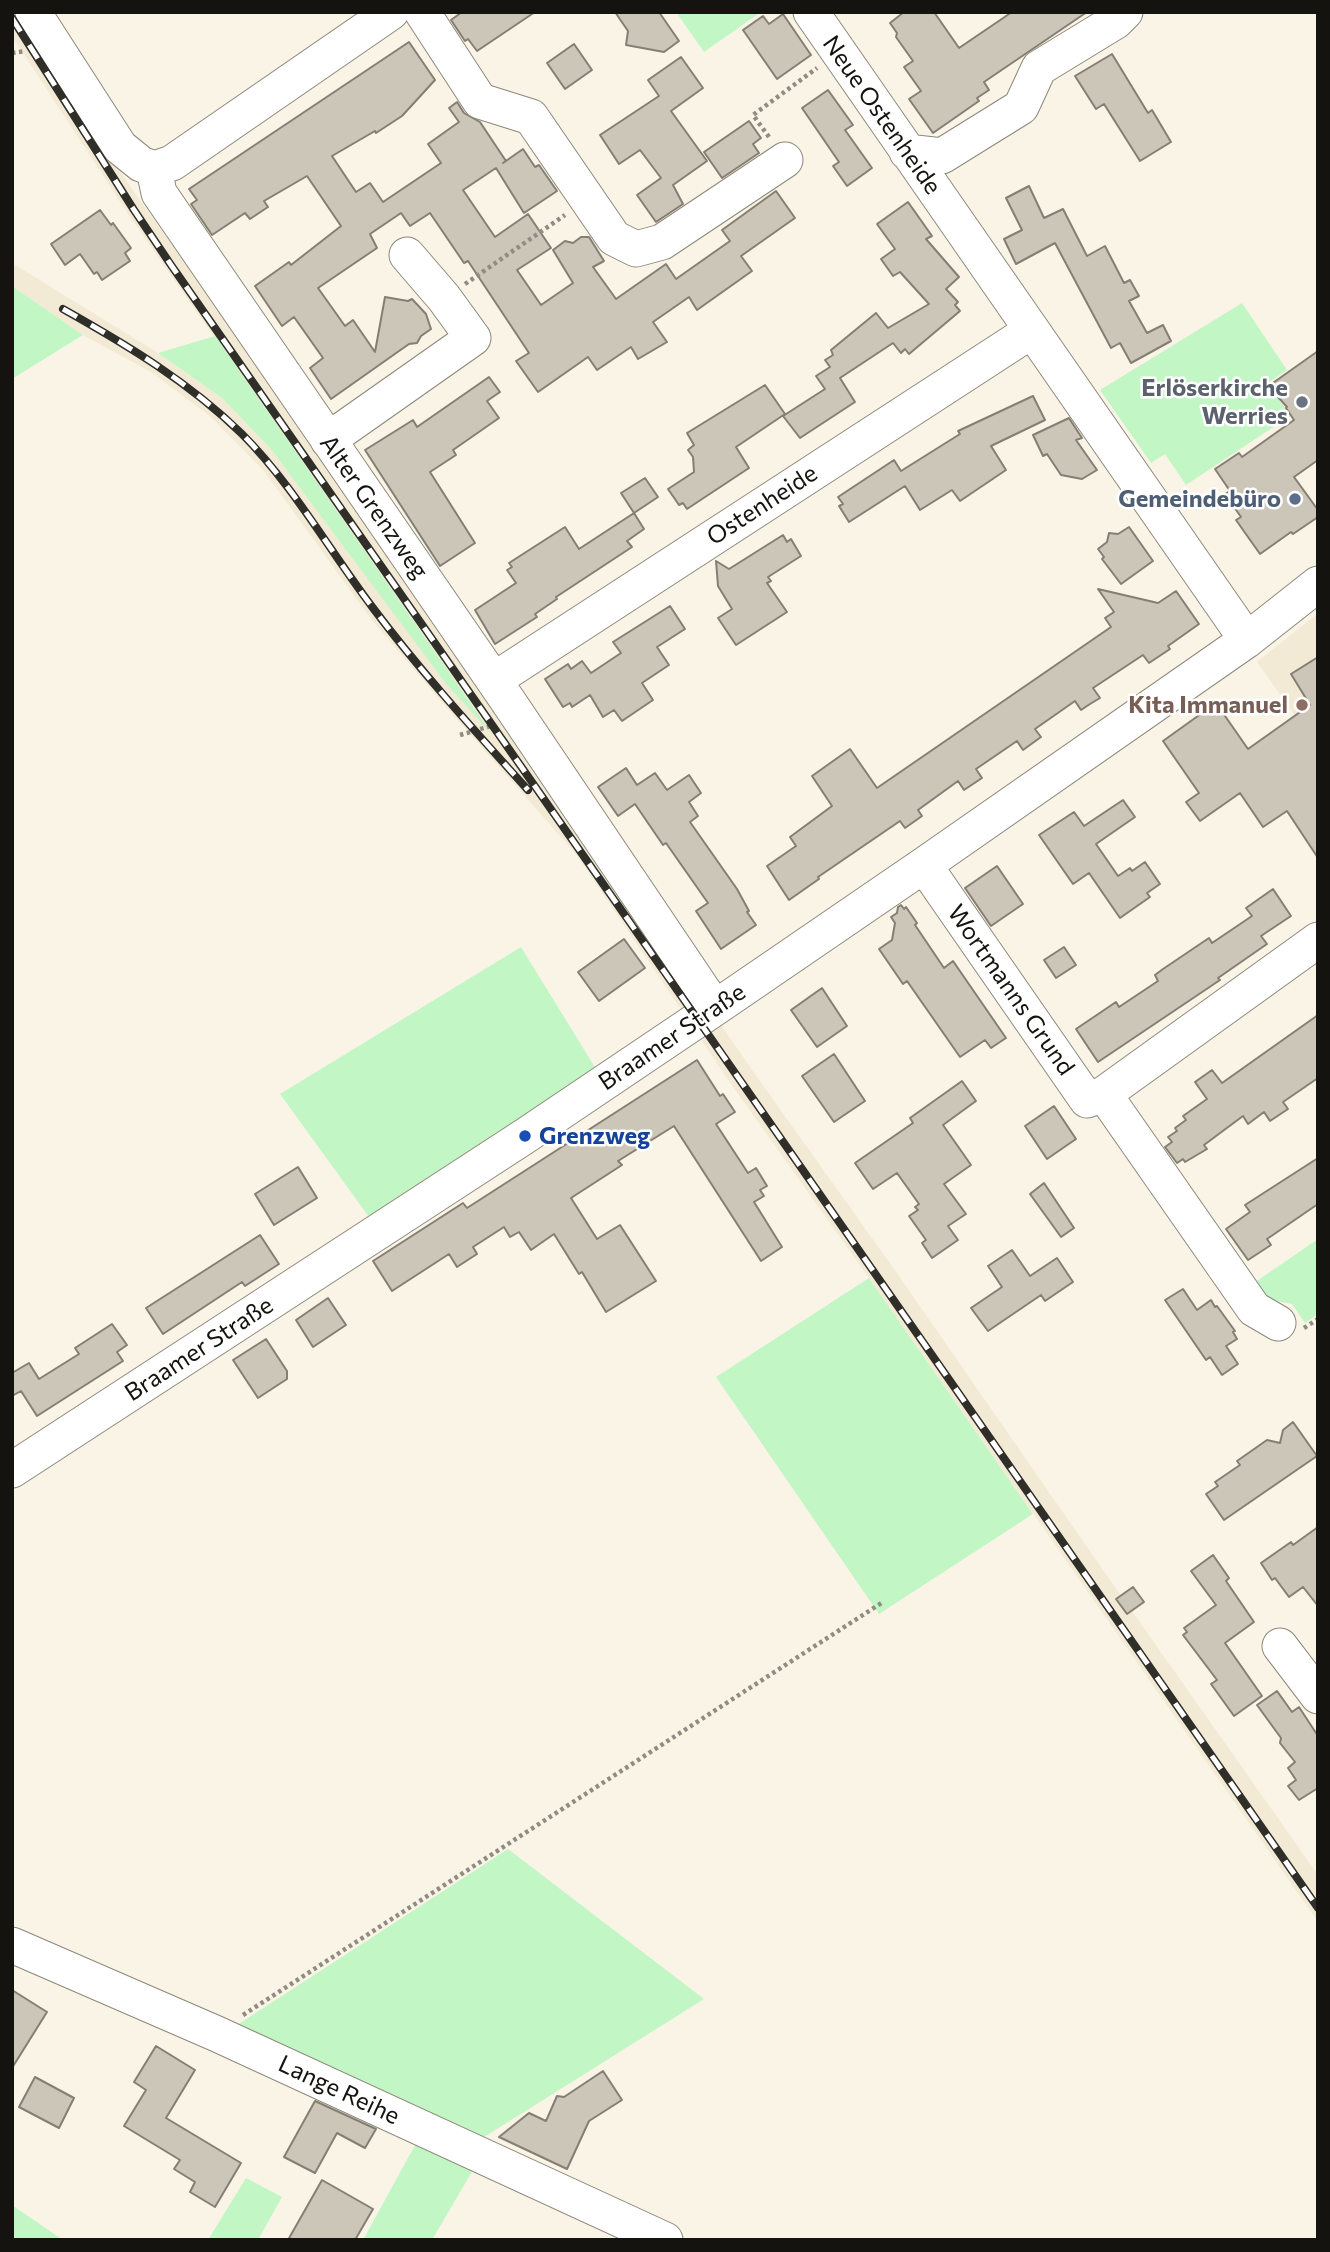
<!DOCTYPE html>
<html>
<head>
<meta charset="utf-8">
<style>
	body { margin:0 }
	#map { position:relative; width:1330px; height:2252px; overflow:hidden; background:#faf4e6; font-family:Commissioner,sans-serif }
	canvas { display:block }
	.frame { position:absolute; inset:0; border:14px solid #15130f; pointer-events:none }
</style>
</head>
<body>
<div id="map">
<canvas width="1330" height="2252"></canvas>
<div class="frame"></div>
</div>
<script>
const g = document.querySelector('canvas').getContext('2d');
g.lineJoin = 'round';
function fill(path, color) {
  g.fillStyle = color;
  g.fill(path, 'evenodd');
}
function strokePath(path, color, width, dash) {
  g.strokeStyle = color;
  g.lineWidth = width;
  g.lineCap = dash ? 'butt' : 'round';
  g.setLineDash(dash || []);
  g.stroke(path);
}
function drawText(font, color, halo, rows, align = 'center') {
  g.font = font + ' Commissioner,sans-serif';
  g.lineWidth = 5;
  g.setLineDash([]);
  g.textBaseline = 'middle';
  g.strokeStyle = halo;
  g.fillStyle = color;
  for (const [text, x, y, turn = 0] of rows) {
    g.save();
    g.translate(x, y);
    g.rotate((+turn || 0) * Math.PI / 180);
    g.textAlign = isNaN(turn) ? turn : align;
    if (halo) g.strokeText(text, 0, 0);
    g.fillText(text, 0, 0);
    g.restore();
  }
}
fill(new Path2D(`
	M12,12H16L38,49L141,202L388,542L757,1077L894,1269L1103,1570L1318,1875V1922L869,1278L729,1081L576,854L440,700L371,619L264,471L211,417L151,372L83,335L12,286V263L158,353L222,398L271,449L488,728L128,214L12,36Z
	M1318,613V748L1257,662Z`), '#f2ead5');
fill(new Path2D(`
	M676,12H761L704,52Z
	M12,286L83,335L12,379Z
	M1242,303L1287,370L1268,383L1290,416L1186,485L1165,454L1151,463L1100,390Z
	M215,336L492,734L447,685L271,449L222,398L158,353Z
	M521,947L596,1069L369,1217L280,1094Z
	M1318,1239V1314L1305,1323L1292,1304L1265,1299L1251,1285Z
	M869,1278L1033,1514L879,1614L716,1377Z
	M508,1849L704,1999L481,2139L231,2029Z
	M415,2145L473,2170L432,2240H363Z
	M246,2178L282,2197L258,2240H208Z
	M12,2205L63,2240H12Z`), '#c3f6c5');
const building = new Path2D(`
	M462,12H535L477,51L468,39L465,41L451,20Z
	M615,12H659L679,41L664,52L626,45L628,31Z
	M904,12H934L959,48L1012,12H1087L984,82L989,90L977,98L979,101L933,133L909,99L921,91L904,67L913,61L896,37L897,33L890,23Z
	M783,14L811,55L777,79L743,30L763,16L769,24Z
	M409,42L435,80L402,116L376,133L375,131L332,156L356,192L370,183L383,202L441,163L428,144L459,122L449,108L457,102L464,113L480,122L506,161L503,163L523,149L535,167L539,165L557,191L524,213L496,168L463,190L495,237L528,214L551,248L517,270L541,305L573,283L553,250L565,241L573,243L581,237H589L604,261L593,267L616,299L666,264L676,279L730,241L722,230L776,191L795,218L741,256L752,271L697,310L689,297L653,322L667,342L638,359L631,347L597,370L588,357L538,392L516,361L529,353L468,261L464,263L430,213L410,226L401,213L370,234L377,248L318,288L345,326L353,320L375,352L385,297L408,301L412,299L426,314L431,329L421,336L417,343L409,344L331,399L310,368L323,358L294,317L282,326L255,286L289,262L291,265L341,226L307,176L264,201L268,207L250,219L245,213L212,235L191,204L197,200L189,189Z
	M574,44L592,70L565,89L547,63Z
	M1112,54L1148,113L1152,110L1171,142L1140,161L1104,104L1096,109L1075,76Z
	M681,57L703,88L671,111L707,161L673,185L683,204L656,222L637,195L661,178L640,150L619,164L600,135L659,96L648,80Z
	M828,90L853,125L845,130L872,168L847,186L833,166L839,162L802,108Z
	M749,121L761,138L753,144L759,153L722,178L704,152Z
	M1029,186L1044,218L1063,209L1087,256L1105,246L1124,283L1130,280L1139,296L1129,301L1147,333L1163,325L1171,341L1131,363L1120,343L1111,348L1055,243L1016,264L1004,239L1022,230L1006,198Z
	M908,202L932,236L926,239L959,277L946,289L958,302L955,305L960,311L909,354L905,349L901,353L893,343L840,378L855,402L800,438L783,416L825,389L816,376L830,367L825,360L833,355L831,350L876,313L888,328L929,304L900,272L893,276L881,259L895,249L877,224Z
	M100,210L111,225L113,223L131,248L125,253L130,261L102,280L97,272L94,274L80,254L65,265L51,244Z
	M1318,351V460L1294,477L1318,510V517L1293,534L1291,532L1260,554L1236,520L1241,517L1225,494L1230,491L1215,469L1239,453L1242,457L1294,420L1286,408L1287,407L1278,397L1279,395L1270,385Z
	M489,377L500,392L487,401L499,418L453,450L456,455L430,472L475,543L440,566L365,450L413,420L417,427Z
	M765,385L785,414L736,447L749,468L687,509L683,503L679,505L668,489L694,472L693,457L688,450L694,445L687,433Z
	M1033,396L1045,420L991,446L1006,470L960,501L952,490L920,510L905,486L849,522L839,506L843,504L838,497L894,460L901,471L960,434L958,431Z
	M1069,418L1082,438L1076,440L1097,470L1082,479L1061,475L1047,454L1043,456L1033,435Z
	M645,478L658,497L634,513L621,493Z
	M634,513L644,529L627,541L632,547L556,597L557,599L535,614L537,617L495,644L475,610L516,583L507,570L512,567L509,563L565,527L579,549Z
	M1129,527L1153,561L1121,584L1102,559L1104,557L1098,549L1107,542L1109,533L1118,534Z
	M783,535L787,542L791,539L801,556L768,577L771,581L767,583L787,612L736,645L718,618L732,609L718,586L716,561L729,569Z
	M1098,589L1158,603L1176,591L1199,624L1168,646L1170,649L1149,663L1143,655L1093,688L1100,698L1090,704L1081,710L1075,701L1035,729L1041,737L1023,750L1017,741L976,769L982,778L964,790L958,781L918,810L922,816L905,828L900,821L818,877L819,879L789,900L767,866L796,846L790,837L832,806L812,776L850,749L877,788L1111,627L1105,618L1114,612Z
	M670,606L685,629L657,647L669,665L642,683L653,700L622,721L614,710L603,717L590,695L572,707L570,703L563,707L545,679L568,664L571,669L582,661L591,673L621,653L613,642Z
	M1318,657V858L1287,811L1263,827L1240,793L1200,821L1186,802L1199,793L1163,741L1216,703L1248,749L1310,705L1291,674Z
	M626,768L637,785L655,773L667,790L689,775L701,793L689,802L698,816L690,822L737,889L749,911L747,912L756,925L721,949L696,911L708,903L666,843L663,845L635,804L618,816L598,787Z
	M1123,800L1135,817L1096,844L1118,876L1130,868L1132,871L1145,862L1160,884L1147,893L1150,897L1120,918L1089,873L1073,884L1039,835L1074,812L1084,826Z
	M997,866L1023,904L991,926L965,888Z
	M1273,889L1291,916L1261,936L1267,944L1218,978L1220,980L1098,1062L1076,1029L1116,1002L1119,1007L1158,981L1155,975L1163,969L1209,938L1212,943L1252,916L1246,908Z
	M901,905L904,909L906,907L917,923L915,925L944,968L953,961L1006,1038L991,1048L985,1040L960,1057L907,981L903,984L879,949L892,940L895,923L891,917L897,913L898,907Z
	M624,939L645,968L599,1001L578,972Z
	M1064,947L1076,965L1056,978L1044,960Z
	M822,988L847,1026L817,1047L791,1010Z
	M1318,1015V1078L1283,1102L1288,1109L1270,1121L1264,1112L1248,1124L1243,1116L1204,1145L1207,1149L1185,1162L1183,1159L1177,1163L1165,1147L1172,1142L1168,1137L1177,1131L1175,1128L1186,1120L1183,1116L1207,1099L1195,1082L1212,1070L1222,1083Z
	M834,1054L865,1101L834,1122L802,1076Z
	M697,1060L720,1096L723,1094L735,1112L716,1124L748,1173L756,1168L767,1186L760,1190L764,1196L754,1202L782,1247L761,1261L674,1126L618,1161L622,1165L571,1198L597,1239L620,1225L656,1281L606,1312L582,1272L579,1274L554,1234L531,1250L519,1232L510,1237L504,1227L473,1247L477,1254L457,1267L449,1254L392,1291L373,1261L463,1203L467,1208Z
	M962,1081L976,1101L943,1125L971,1165L944,1184L966,1214L948,1226L958,1240L932,1258L922,1243L926,1240L909,1216L918,1210L915,1207L919,1204L897,1173L873,1189L855,1163L913,1123L910,1118Z
	M1054,1106L1076,1139L1047,1159L1025,1126Z
	M1318,1158V1204L1267,1239L1271,1245L1248,1260L1226,1229L1250,1212L1245,1205Z
	M298,1167L317,1198L274,1225L255,1194Z
	M1044,1183L1074,1228L1061,1237L1030,1194Z
	M260,1235L279,1264L245,1286L242,1282L163,1334L146,1308Z
	M1012,1250L1030,1276L1057,1258L1073,1282L1045,1301L1041,1295L988,1331L971,1308L1002,1287L988,1266Z
	M1183,1289L1197,1310L1211,1300L1215,1307L1217,1306L1235,1331L1233,1332L1237,1339L1226,1346L1238,1364L1222,1375L1210,1357L1206,1360L1165,1300Z
	M328,1298L346,1325L313,1347L296,1320Z
	M112,1324L127,1345L117,1352L123,1361L37,1416L21,1391L12,1396V1373L29,1363L39,1379L79,1354L75,1348Z
	M266,1339L287,1371V1379L258,1398L233,1360Z
	M1293,1422L1317,1456L1224,1520L1206,1494L1218,1486L1215,1482L1240,1465L1237,1461L1267,1440L1280,1443L1283,1430Z
	M1318,1527V1606L1303,1587L1289,1597L1275,1578L1272,1580L1261,1563L1291,1542L1293,1545Z
	M1213,1555L1229,1578L1226,1581L1254,1622L1225,1643L1262,1696L1234,1716L1211,1684L1217,1680L1183,1635L1187,1632L1184,1628L1216,1605L1191,1571Z
	M1133,1587L1144,1602L1127,1614L1116,1599Z
	M1277,1691L1292,1712L1299,1707L1318,1736V1788L1299,1800L1288,1786L1296,1780L1288,1768L1295,1762L1280,1743L1281,1738L1257,1705Z
	M12,1990L47,2012L12,2068Z
	M156,2046L195,2070L166,2118L241,2163L215,2207L190,2192L195,2182L174,2169L180,2160L124,2126L146,2090L134,2082Z
	M603,2071L622,2100L589,2121L567,2169L499,2137L529,2113L546,2121L557,2096L564,2097Z
	M35,2077L74,2098L59,2128L19,2107Z
	M315,2101L376,2129L365,2148L337,2133L315,2173L284,2157Z
	M322,2180L373,2209L355,2240H288Z`);
fill(building, '#cbc6b8');
strokePath(building, '#847f72', 2);
const minor = new Path2D(`
	M33,12L120,147L141,164L154,169
	M422,12L480,101L531,117L614,238L636,249L662,242L785,160
	M811,12L1247,640
	M907,152L942,156L1021,107L1039,68L1116,21L1125,12
	M154,169L159,193L508,701L715,1008
	M154,169L172,163L391,12
	M328,440L473,338L444,298L407,255
	M494,680L1031,331
	M924,865L1087,1100L1104,1094L1254,1309L1278,1323
	M1104,1094L1318,940
	M12,1470L525,1136L715,1008L924,865L1247,640L1318,584
	M1280,1646L1318,1696
	M12,1945L217,2034L665,2240`);
strokePath(minor, '#8d887b', 37);
strokePath(new Path2D(`
	M12,53L25,51
	M769,137L753,115L817,68
	M465,284L565,215
	M460,735L491,726
	M1304,1328L1318,1319
	M243,2015L883,1602`), '#908c83', 4.5, [3.5, 3.5]);
strokePath(minor, '#fff', 35);
const rail = new Path2D(`
	M12,18L134,210L171,265L1318,1908
	M63,309C127,345 189,382 242,434C293,485 329,550 373,608C421,672 475,731 528,790`);
strokePath(rail, '#302e28', 8);
strokePath(rail, '#fff', 5, [16]);
for (const [x, y, r, color] of [
	[1302,402,7,"#6b7280"],
	[1295,499,7,"#5c6f8a"],
	[1302,705,7,"#8d6e63"],
	[525,1136,7,"#1a4fb4"]
]) {
  const dot = new Path2D();
  dot.arc(x, y, r, 0, 2 * Math.PI);
  g.fillStyle = color;
  g.fill(dot);
  strokePath(dot, '#fff', 2.5);
}
drawText('24px', '#15130f', '#fff', [
	["Neue Ostenheide",882,115,55],
	["Ostenheide",762,505,-33],
	["Alter Grenzweg",374,507,55],
	["Wortmanns Grund",1011,990,55],
	["Braamer Straße",672,1037,-34],
	["Braamer Straße",199,1349,-33],
	["Lange Reihe",339,2090,25]
]);
drawText('bold 24px', '#5b616d', '#fff', [
	["Erlöserkirche",1288,388],
	["Werries",1288,416]
], 'right');
drawText('bold 24px', '#4e5e75', '#fff', [
	["Gemeindebüro",1281,499]
], 'right');
drawText('bold 24px', '#785e54', '#fff', [
	["Kita Immanuel",1288,705]
], 'right');
drawText('bold 24px', '#164399', '#fff', [
	["Grenzweg",539,1136]
], 'left');
</script>
</body>
</html>
